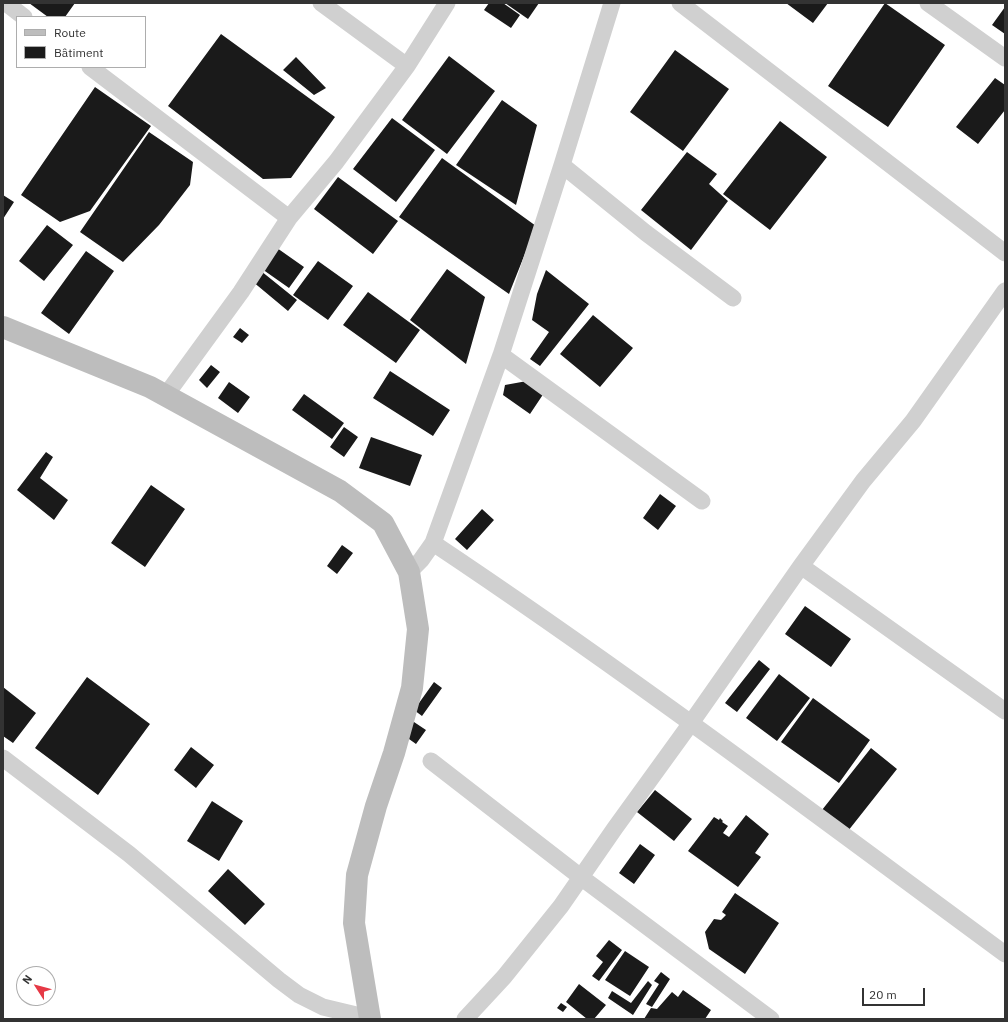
<!DOCTYPE html>
<html>
<head>
<meta charset="utf-8">
<style>
	body { margin:0 }
	#map { position:relative; width:1008px; height:1022px; overflow:hidden; background:#fff; font-family:"IBM Plex Sans",sans-serif }
	canvas { display:block }
	.frame { position:absolute; inset:0; border:4px solid #333; pointer-events:none }
	.legend { position:absolute; left:16px; top:16px; width:130px; height:52px; box-sizing:border-box; background:#fff; border:1px solid #adadad; margin:0; padding:5px 7px; list-style:none; font-size:12px; color:#333 }
	.legend li { display:flex; align-items:center; gap:8px; height:20px }
	.legend b { width:20px; border:1px solid #adadad }
	.north { position:absolute; left:16px; top:966px; width:40px; height:40px; box-sizing:border-box; background:#fff; border:1px solid #adadad; border-radius:50%; rotate:306deg; font-size:11px; font-weight:700; line-height:16px; text-align:center; color:#333 }
	.north::after { content:''; display:block; margin:auto; width:14px; height:18px; background:#e63946; clip-path:polygon(50% 0,100% 100%,50% 72%,0 100%) }
	.scale { position:absolute; left:862px; top:988px; width:63px; height:18px; box-sizing:border-box; border:2px solid #333; border-top:0; padding-left:5px; font-size:12px; line-height:14px; white-space:nowrap; color:#333; -webkit-text-stroke:3px #fff; paint-order:stroke }
</style>
</head>
<body>
<div id="map">
<canvas width="1008" height="1022"></canvas>
<div class="frame"></div>
<ul class="legend">
<li><b style="height:5px;background:#bdbdbd"></b>Route</li>
<li><b style="height:11px;background:#1a1a1a"></b>Bâtiment</li>
</ul>
<div class="north">N</div>
<div class="scale">20 m</div>
</div>
<script>
const g = document.querySelector('canvas').getContext('2d');
g.lineJoin = 'round';
function fill(path, color) {
  g.fillStyle = color;
  g.fill(path, 'evenodd');
}
function strokePath(path, color, width, dash) {
  g.strokeStyle = color;
  g.lineWidth = width;
  g.lineCap = dash ? 'butt' : 'round';
  g.setLineDash(dash || []);
  g.stroke(path);
}
fill(new Path2D(`
	M29,3H75L65,17H48Z
	M489,3H503L520,15L511,28L484,10Z
	M505,3H539L528,19Z
	M786,3H828L813,23Z
	M885,3L945,45L888,127L828,86Z
	M1005,7V34L992,25Z
	M221,34L335,117L291,178L263,179L168,106Z
	M675,50L729,89L683,151L630,112Z
	M449,56L495,91L447,154L402,120Z
	M296,57L326,88L314,95L283,70Z
	M995,78L1005,85V110L978,144L956,127Z
	M95,87L151,126L90,211L60,222L21,195Z
	M502,100L537,125L516,205L456,165Z
	M392,118L435,150L396,202L353,169Z
	M780,121L827,157L770,230L723,194Z
	M149,132L193,162L190,185L159,225L123,262L80,232Z
	M687,152L717,174L709,184L728,201L691,250L641,210Z
	M442,158L536,226L509,294L399,217Z
	M338,177L398,221L373,254L314,209Z
	M3,195L14,202L3,219Z
	M47,225L73,245L44,281L19,261Z
	M277,248L304,267L289,288L262,269Z
	M86,251L114,271L69,334L41,313Z
	M318,261L353,286L328,320L293,295Z
	M447,269L485,297L466,364L410,320Z
	M546,270L589,304L540,366L530,359L549,332L532,320L537,294Z
	M261,271L297,300L288,311L252,281Z
	M368,292L420,330L396,363L343,325Z
	M593,315L633,348L600,387L560,354Z
	M240,328L249,335L242,343L233,337Z
	M211,365L220,372L207,388L199,380Z
	M390,371L450,410L433,436L373,398Z
	M527,381L544,393L530,414L503,395L505,385Z
	M229,382L250,397L238,413L218,398Z
	M304,394L344,423L332,439L292,410Z
	M344,427L358,437L344,457L330,447Z
	M371,437L422,455L410,486L359,468Z
	M46,452L53,457L40,478L68,500L54,520L17,490Z
	M151,485L185,509L145,567L111,543Z
	M660,494L676,506L658,530L643,518Z
	M482,509L494,520L467,550L455,539Z
	M342,545L353,553L337,574L327,566Z
	M805,606L851,639L831,667L785,634Z
	M759,660L770,669L737,712L725,703Z
	M779,674L810,698L777,741L746,718Z
	M87,677L150,724L98,795L35,748Z
	M434,682L442,688L422,716L414,710Z
	M3,687L36,713L13,743L3,736Z
	M813,698L870,740L839,783L781,742Z
	M411,720L426,730L416,744L402,734Z
	M191,747L214,765L196,788L174,770Z
	M871,748L897,769L848,831L822,810Z
	M655,790L692,819L674,841L637,812Z
	M212,801L243,821L219,861L187,841Z
	M746,815L769,834L755,853L761,857L738,887L688,851L714,817L719,820L720,818L723,821L722,822L728,826L723,833L729,837Z
	M640,844L655,855L634,884L619,873Z
	M228,869L265,904L245,925L208,891Z
	M735,893L779,923L745,974L709,949L705,932L714,919L721,920L726,915L722,912Z
	M609,940L622,950L599,981L592,976L603,962L596,956Z
	M625,951L649,967L630,996L605,980Z
	M661,972L670,979L652,1007L646,1004L659,984L654,981Z
	M648,981L652,985L633,1015L608,998L612,991L631,1003Z
	M579,984L606,1005L594,1019H587L566,1002Z
	M683,990L711,1010L705,1019H644L651,1008L657,1009L672,992L678,997Z
	M561,1003L567,1007L563,1012L557,1008Z`), '#1a1a1a');
strokePath(new Path2D(`
	M6,3L24,17
	M321,3L407,66
	M680,3L1005,253
	M928,3L1005,58
	M90,67L289,218
	M562,165L646,233L733,298
	M501,355L702,501
	M166,395L241,292L289,218L336,162L407,66L447,3
	M433,543C628,673 816,815 1005,954
	M801,566L1005,711
	M409,572L421,560L433,543L501,355L562,165L612,3
	M3,758L129,854L279,980L299,995L323,1007L369,1018
	M431,761L582,878L771,1019
	M465,1019L504,977L561,906L615,828L691,723L801,566L863,481L913,421L1005,291`), '#d0d0d0', 17);
strokePath(new Path2D(`
	M3,327L150,387L340,491L383,523L409,572L418,629L412,688L394,753L376,806L357,875L354,923L370,1019`), '#bdbdbd', 22);
</script>
</body>
</html>
